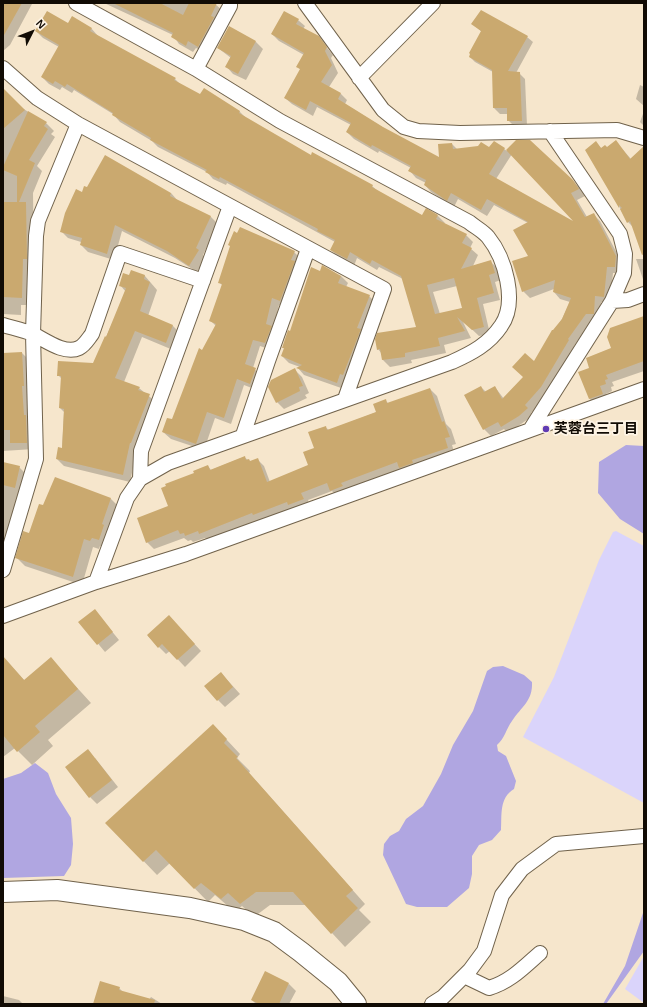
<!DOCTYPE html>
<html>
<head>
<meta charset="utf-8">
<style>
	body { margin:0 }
	#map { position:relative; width:647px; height:1007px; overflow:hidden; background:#f6e6cc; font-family:Arial,sans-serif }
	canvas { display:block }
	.frame { position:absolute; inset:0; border:4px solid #110b04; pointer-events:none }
	.north { position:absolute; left:12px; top:12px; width:40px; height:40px; -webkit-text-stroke:3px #fef4e5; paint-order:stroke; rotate:48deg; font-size:11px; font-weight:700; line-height:16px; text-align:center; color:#110b04 }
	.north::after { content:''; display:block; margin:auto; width:14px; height:18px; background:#110b04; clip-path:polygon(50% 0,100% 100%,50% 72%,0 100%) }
</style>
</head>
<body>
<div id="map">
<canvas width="647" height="1007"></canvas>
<div class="frame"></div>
<div class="north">N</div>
</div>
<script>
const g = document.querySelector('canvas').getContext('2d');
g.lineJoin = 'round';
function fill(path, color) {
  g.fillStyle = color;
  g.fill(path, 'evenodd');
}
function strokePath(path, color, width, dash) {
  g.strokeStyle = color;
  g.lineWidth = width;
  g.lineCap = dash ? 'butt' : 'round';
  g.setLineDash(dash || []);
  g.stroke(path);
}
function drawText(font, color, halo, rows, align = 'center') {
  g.font = font + ' Arial,"Noto Sans JP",sans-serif';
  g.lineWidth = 3.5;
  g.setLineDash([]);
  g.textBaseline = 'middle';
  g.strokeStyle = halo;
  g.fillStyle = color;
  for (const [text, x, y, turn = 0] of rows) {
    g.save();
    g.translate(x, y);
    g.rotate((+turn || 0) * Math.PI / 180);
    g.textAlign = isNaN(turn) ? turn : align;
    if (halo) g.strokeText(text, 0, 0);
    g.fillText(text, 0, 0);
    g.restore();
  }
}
fill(new Path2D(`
	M616,531L644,546V803L523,737L554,677L599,560L613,532Z
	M644,956V1003L625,989Z`), '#dad4fb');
fill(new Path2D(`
	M626,445L644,446V534L620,519L598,493L599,462Z
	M503,666L524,675L532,682C533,701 521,707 512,721C506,729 505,738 497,745L498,751L506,756L516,781L514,789C499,798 502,815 501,830L492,840L479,845L472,856V874L469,888L447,907H417L406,904L383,855L384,844L390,836L399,831L406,819L423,806L441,774L453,745L473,711L487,671L493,667Z
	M35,763L48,773L56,794L71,818L73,844L71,865L64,876L3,878V779L21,773Z
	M644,910V951L606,1004H603L625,966Z`), '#b0a6e1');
fill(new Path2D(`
	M3,3L32,4L10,45L3,51Z
	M104,3H214L223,11L206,53L196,48L193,52L179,44L173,35Z
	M298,20L305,26L303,29L318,37L333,55L331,58L338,73L329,87L341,94L347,100L345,104L382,127L440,159L452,144L457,149H504L507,151L516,141L573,181L580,188L585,196L577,200L587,217L593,214L600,221L622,263L621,273H613L610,303L601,302L600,320H592L574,346L575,347L548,394L531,413L534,415L508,433L504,429L491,436L484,429L481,387L486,392L495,387L504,399L524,377L562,319L570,302L560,299L554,292V289L530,298L523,291L530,256L528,223L494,205L487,216L458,199L454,207L431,192L425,185L426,183L416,178L410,171L411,168L379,151L378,153L354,139L347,132L351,125L317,107L313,116L292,104L285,98L301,70L298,67L304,55L279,41L272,34ZM512,154L577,224L496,179Z
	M473,24L527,37L533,42L516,73H519L525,79L527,126H514L508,120V114H500L494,108L493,72L475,62L470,57L482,32Z
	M68,25L91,28L98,36L175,79L182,86L200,96L239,111L247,119L311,156L372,186L379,192L423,216L426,210L438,216L445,223L444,224L466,235L473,242L470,248L478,255L473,266L490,261L497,268L501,280L495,282L500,300L483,304L490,334L479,336L462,320L471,338L444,345L446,353L411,360L412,363L390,367L383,360L382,354L378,349L418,327L403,279L379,267L377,270L357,258L354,266L338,257L331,250L335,242L227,183L226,185L213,179L207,172L158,147L152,141L120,122L113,114L74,90L72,93L62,87L60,90L49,84L42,77L59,47L43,38L36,31ZM457,286L463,308L440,314L433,292Z
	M229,27L256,42L263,49L246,80L233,74L226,66L231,58L218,48Z
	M640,85L644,87V106L636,99Z
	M3,96L46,123L54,131L51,134L55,137L37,166L42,171L33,193L34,266L30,305H21V315L3,314Z
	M644,111V126L640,122Z
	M616,142L631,159L644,154V256L634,228L628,222L586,150L596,143L602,149L607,148Z
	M82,193H171L178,201L211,217L218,224L203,255L205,258L197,272L175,258L122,231L114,260L88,252L81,245V242L68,238L61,231Z
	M294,252L301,259L288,307L279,305L273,328L272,350L260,346L253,368L262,376L257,390L244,385L231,424L215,418L204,450L171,439L163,432L173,421L202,351L216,326L210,320L223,286L219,282Z
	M636,259H644V282Z
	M320,272L341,276L348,283L346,287L369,296L376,303L344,389L304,375L298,368L300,367L289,363L282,356L285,349L283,348Z
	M130,276H145L157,290L148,316L173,326L180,333L173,350L142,337L124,382L139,388L156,402L137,449L130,482L64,466L57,459L62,449L64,412L60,408L62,379L58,375L94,364L126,292L120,285Z
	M644,317V371L612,382L614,386L611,387L612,391L606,394L609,401L596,405L589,398L591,369Z
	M22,353L29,360L34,449L3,451V354Z
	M295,370L302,377L309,393L305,395L307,398L284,409L277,402Z
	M430,389L437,396L446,424L451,429L456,444L452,445L455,455L338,497L332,491L308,500L310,506L261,522L259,520L207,540L205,538L193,542L191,540L188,541L184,538L154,549L147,542L169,506L195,473L208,466L211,470L244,457L251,462L257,459L264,466L270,482L309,465L315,448L325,427L329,430L377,412L386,401L389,404Z
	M3,463L19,467L26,474L3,566Z
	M111,499L119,507L107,548L100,546L99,549L93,547L82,585L25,566L17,558L43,506Z
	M101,618L119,640L105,652L80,622Z
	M176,624L201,651L185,667L170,651L166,654L148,636Z
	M3,657L25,681L51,659L91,703L48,740L53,746L32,765L15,748L3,757Z
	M221,673L240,694L225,707L218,700Z
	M226,739L240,754L237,758L250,771L249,773L365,904L359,910L371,922L345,947L306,905H270L254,917L242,906L235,912L215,895L208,902L170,863L157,875L107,823Z
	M95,758L118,787L97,804L90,797Z
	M289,984L296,991L289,1004H256L252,1000Z
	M119,988L123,992L149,1000L151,997L162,1004H94Z
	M3,996L19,1000L23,1004H3Z`), '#0003');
fill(new Path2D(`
	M3,3H22L3,37Z
	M113,3H160L183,15L189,3H217L211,16L214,17L198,47L188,41L186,46L171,37L173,33Z
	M481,10L528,36L508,71L520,72L522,121H507V108H493L492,70L469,57L470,54L469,53L481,31L471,24Z
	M47,11L68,23L72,16L92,28L90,31L176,78L174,80L200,94L204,88L240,111L239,113L311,155L312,152L349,172L373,185L372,187L422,215L426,208L438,215L436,219L467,234L462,243L472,248L461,269L491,260L495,273L489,275L494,293L477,298L484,327L472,330L457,317L465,331L438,338L440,346L405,353V357L382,360L380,349L377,350L375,339L377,333L416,327L401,276L372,260L370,264L350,252L347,259L330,250L335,240L317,231L318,229L220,177L219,179L205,172L207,170L150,140L151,138L112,115L113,113L67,84L65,87L55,81L53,84L41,77L59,45L35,31ZM454,278L462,308L435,314L427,285Z
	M284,11L299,19L296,24L319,36L327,47L325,51L332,65L321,82L341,93L338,99L383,127L439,157L438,144L452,143L453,149L478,146L481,142L489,147L494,141L505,148L489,174L573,221L506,150L516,140H530L573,180L579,189L571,193L585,217L594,213L616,256L615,267H607L604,297L595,296L594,314H586L568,339L569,340L541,387L525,405L528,408L519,416L501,427L498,422L483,430L464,395L481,386L484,392L495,386L502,399L523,377L512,367L525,353L534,361L552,330H553L562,319L571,298L553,292L555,280L522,292L512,261L528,256L513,230L528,222L487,199L481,210L451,193L447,201L424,185L426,180L408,171L411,166L372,145L371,147L346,132L351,123L310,101L306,110L284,98L300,69L296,67L304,53L271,34Z
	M229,26L256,41L238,74L225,67L231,56L217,48Z
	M3,88L25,110L3,129Z
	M28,111L47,122L44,126L48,129L29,160L35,163L19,202H26L27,259H23L22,298L3,297V202H17V176L3,170V167Z
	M616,140L630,159L644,146V254L642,255L630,221L627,223L620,209L622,208L619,205V208L585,150L596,141L601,148L605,145L607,147Z
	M105,155L171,193L170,196L211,216L196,248L199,250L189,266L167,251L115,225L107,254L80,245L82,238L60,232L65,213L76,189L82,192L84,186L87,187Z
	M240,227L295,251L291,260L295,261L280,301L272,298L266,324L272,326L265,343L253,340L245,364L256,368L250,384L237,379L224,418L207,412L196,444L162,432L167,418L172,419L199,348L202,350L216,324L209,321L222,284L218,283L230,246L228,245L234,231L237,233Z
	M322,265L341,276L338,283L370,295L357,328L361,329L343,375L340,374L337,383L296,368L302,365L281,356L284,348H282L288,330L290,331L311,267L320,271Z
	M131,270L145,275L144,279L150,282L140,311L173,325L166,343L135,331L115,378L140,387L138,390L150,394L131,443H130L123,475L56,459L58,447L62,448L64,409L59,408L61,376H57L58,361L93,363L105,336L106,337L126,288L119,286L123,273L129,275Z
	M644,316V361L606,375L608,379L605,380L606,384L600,386L603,394L589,399L578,372L589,368L586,358L611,348L607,337L610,328Z
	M22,352L24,386H22L24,415H26L27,443H10V430H3V353Z
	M295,368L303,386L299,387L300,391L276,403L268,387L271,380Z
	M430,388L442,422L444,421L450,437L445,438L448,448L412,460L413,463L399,468L397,462L341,483L343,486L330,491L327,483L301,493L304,499L288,505L287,502L253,515L252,513L199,534L198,531L185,536L184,533L180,534L178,530L146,543L137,518L168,506L161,488L166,486L165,484L194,473L193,471L208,465L210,470L245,456L246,460L249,459L250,461L258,458L267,482L308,465L303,452L314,448L308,432L326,426L327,430L376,412L373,404L386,399L387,403Z
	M3,462L20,466L15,488L3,485Z
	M55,477L111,498L102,524L104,525L99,540L92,538L90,541L84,539L73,577L15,558L23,531L29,533L39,504L43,505Z
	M95,609L113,632L97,645L78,622Z
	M169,615L195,644L177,660L162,644L158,648L147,635Z
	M3,656L24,680L51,657L78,689L35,726L40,732L17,752L3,735Z
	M221,672L233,687L217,701L204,686Z
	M213,724L227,739L224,743L238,757L236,758L353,890L346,896L358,908L331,934L293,892H256L240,904L228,893L221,899L201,883L194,889L156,850L143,862L105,823Z
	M88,749L112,780L89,798L65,767Z
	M265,971L289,983L279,1004H259L251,1000Z
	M100,981L120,987L119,990L155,1000L154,1004H93Z`), '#caa96f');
const street = new Path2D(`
	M76,3L196,69L280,121L469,222C475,227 483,231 488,237C505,258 518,302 501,326C489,344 472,353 452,362L168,463L140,479L127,498L96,582
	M305,3L383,110L404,127L418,131L460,133L617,130L644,138
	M3,68L37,98L78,124L384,289L345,399
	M196,69L230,6V3
	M359,78L433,3
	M612,301L628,300L644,294
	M3,325C13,328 23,330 33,334C45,340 65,355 79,348C85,345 88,339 92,334L120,253L203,281
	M530,430L612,301L624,273L625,254L620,234L550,131
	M243,435L268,361L308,249
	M140,479L141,451L230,206
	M3,570L36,459L33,334L36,236L38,221L78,124
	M3,616L96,582L186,554L644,389
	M464,976L489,988C510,982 524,967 540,953
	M432,1004L443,997L470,970L484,951L502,895L522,869L556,844L644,836`);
const secondary = new Path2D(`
	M3,892L57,890L190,908L244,920L274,932L301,952L338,982L356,1004`);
strokePath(street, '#70624b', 16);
strokePath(secondary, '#70624b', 22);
strokePath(street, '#fff', 14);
strokePath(secondary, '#fff', 20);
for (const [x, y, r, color] of [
	[546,429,4,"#603bb3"]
]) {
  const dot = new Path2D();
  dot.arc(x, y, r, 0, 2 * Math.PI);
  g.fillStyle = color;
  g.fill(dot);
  strokePath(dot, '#fef4e5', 1.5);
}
drawText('bold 14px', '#110b04', '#fef4e5', [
	["芙蓉台三丁目",554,429]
], 'left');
</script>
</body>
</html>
